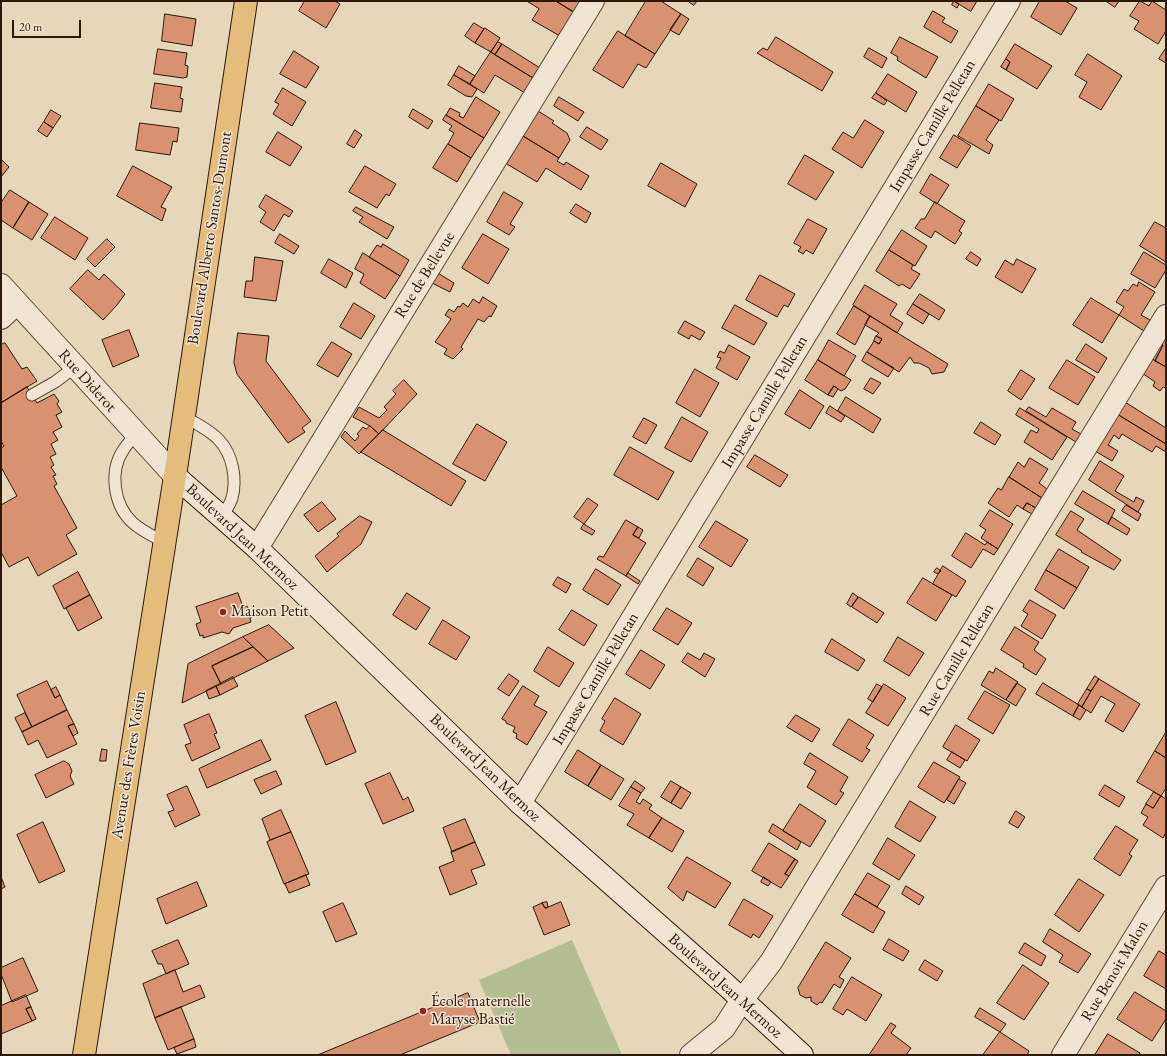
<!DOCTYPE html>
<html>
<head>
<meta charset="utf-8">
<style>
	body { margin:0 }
	#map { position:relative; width:1167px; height:1056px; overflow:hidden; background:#e7d7b9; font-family:"EB Garamond",serif }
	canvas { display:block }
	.frame { position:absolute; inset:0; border:2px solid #2d1708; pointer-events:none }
	.scale { position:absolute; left:12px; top:20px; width:69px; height:18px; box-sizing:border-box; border:2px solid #2d1708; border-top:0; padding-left:5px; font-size:12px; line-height:14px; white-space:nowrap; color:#2d1708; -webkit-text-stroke:3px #efe5d2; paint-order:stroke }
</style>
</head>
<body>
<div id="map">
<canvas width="1167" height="1056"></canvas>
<div class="frame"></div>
<div class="scale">20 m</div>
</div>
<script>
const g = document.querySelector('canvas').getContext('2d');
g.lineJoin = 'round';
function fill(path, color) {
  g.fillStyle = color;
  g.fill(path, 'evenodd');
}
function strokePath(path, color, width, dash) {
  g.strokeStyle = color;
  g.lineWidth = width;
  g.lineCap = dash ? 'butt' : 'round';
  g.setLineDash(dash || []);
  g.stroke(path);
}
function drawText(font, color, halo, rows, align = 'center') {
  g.font = font + ' "EB Garamond",serif';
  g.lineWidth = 3;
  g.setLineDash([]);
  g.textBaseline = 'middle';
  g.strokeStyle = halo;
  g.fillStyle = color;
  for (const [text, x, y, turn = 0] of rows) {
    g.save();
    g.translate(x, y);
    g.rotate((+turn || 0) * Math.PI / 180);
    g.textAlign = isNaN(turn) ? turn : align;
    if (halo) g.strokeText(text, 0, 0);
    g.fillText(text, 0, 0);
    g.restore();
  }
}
fill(new Path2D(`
	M572,940L622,1055H511L479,980Z`), '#b3bf91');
const building = new Path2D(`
	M305,1H335L340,4L326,28L299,11Z
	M527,1H556L574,12L560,36L532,20L539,9Z
	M556,1H581L574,12Z
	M646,1H661L681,14L655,54L625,36Z
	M688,1H697L694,5Z
	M954,1L959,4L957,8L952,5Z
	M954,1H977L971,11Z
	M1040,1H1065L1077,8L1061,35L1031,17Z
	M1106,1H1119L1115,7Z
	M1140,1L1149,6L1152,1L1166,10V31L1158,44L1134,29L1139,21L1130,16Z
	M933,11L945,18L942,22L958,31L951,43L924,27Z
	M165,14L196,19L192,46L162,41Z
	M681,14L689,19L679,35L670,30Z
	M474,23L484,29L475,43L465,36Z
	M485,28L500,38L491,52L475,43Z
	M618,31L655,54L646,68L638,64L623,88L593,70Z
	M776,37L833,72L822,91L757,53L763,48L767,50Z
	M900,37L938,57L926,78L897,60L898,57L891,53Z
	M498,42L502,44L495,55L491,52Z
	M502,44L540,68L533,78L495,55Z
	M1015,44L1052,66L1037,89L1006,70L1010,62L1006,59Z
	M869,48L887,58L882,68L864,57Z
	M1166,48V63L1159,59Z
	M158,49L187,53L185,65L188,66L187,77L183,78L154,74Z
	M294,51L319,67L306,88L280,74Z
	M491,52L533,78L525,93L495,75L484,93L470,84Z
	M1088,54L1122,76L1101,110L1079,97L1087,82L1075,75Z
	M1006,59L1010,62L1006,70L1001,67Z
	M459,66L475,76L470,84L454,75Z
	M888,74L917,92L906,112L876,93Z
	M454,75L477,89L472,97L466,96L448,85Z
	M155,83L182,87L180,98L183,99L181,112L151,108Z
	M989,84L1014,99L1001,121L976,106Z
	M283,88L306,102L292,126L273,114L279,104L275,102Z
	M876,93L887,101L884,105L872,98Z
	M476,97L500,112L484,138L446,115L450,108L460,113L459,116L463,118Z
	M559,97L584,112L578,121L554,106Z
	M976,106L999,120L986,140L993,145L989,154L958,136Z
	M413,109L433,121L428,129L409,117Z
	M51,110L61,116L53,128L44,122Z
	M538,111L554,121L552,123L567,133L570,140L559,158L523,136Z
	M446,115L484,138L471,158L448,144L454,133L449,130L452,126L443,120Z
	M865,120L884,132L862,168L832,149L843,132L853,138Z
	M44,122L53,128L47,137L38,131Z
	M140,123L179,128L177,142L173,141L170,155L136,150Z
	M587,127L608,140L601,150L580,137Z
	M355,130L362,135L354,148L347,144Z
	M278,132L302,147L290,166L266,152Z
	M954,135L971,146L957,168L940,158Z
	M523,136L559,158L557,161L564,165L566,162L589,176L581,190L546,168L537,182L507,164Z
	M448,144L471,158L457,182L433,168Z
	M805,155L834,172L816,200L788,184Z
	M1,159L9,167L1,177Z
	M661,163L697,184L685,207L648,186Z
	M133,166L172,187L161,207L166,209L162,221L117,196Z
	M365,166L396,184L389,196L386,194L377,208L349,192Z
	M931,174L949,185L937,204L920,193Z
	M10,190L29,202L13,228L1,220V203Z
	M504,192L523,203L510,224L515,227L509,235L487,222Z
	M266,195L293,211L289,217L284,214L274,231L260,222L266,212L259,207Z
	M29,202L48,214L32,240L13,228Z
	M935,202L965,221L959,231L962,233L955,244L935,231L931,238L915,228L921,219H924Z
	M576,204L591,213L586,223L570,213Z
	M356,207L394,227L387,239L359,222L363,217L353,211Z
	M55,217L88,238L75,260L41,238Z
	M808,219L827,229L813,254L806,250L803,254L798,251L801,247L794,243Z
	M1155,222L1166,228V262L1140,246Z
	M902,230L927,246L915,266L889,250Z
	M280,234L299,246L294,254L275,243Z
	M483,234L509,249L488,284L462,268Z
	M107,239L115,247L95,267L87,259Z
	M383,244L409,260L400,276L369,257L377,245L381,247Z
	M889,250L913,265L911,269L920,274L910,289L902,284L899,286L876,271Z
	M971,252L981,259L977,266L966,259Z
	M1144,252L1166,265V270L1155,288L1131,274Z
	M363,253L400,276L385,299L360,283L364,274L355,269Z
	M255,257L283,261L276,301L244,297L246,281H252Z
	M329,259L353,273L346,288L321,273Z
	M1017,259L1036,269L1022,293L995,277L1005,260L1013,265Z
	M88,270L99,280L104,274L125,294L117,305L103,320L70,289Z
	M436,272L454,283L450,292L430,282Z
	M760,275L795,294L788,307L784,305L777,317L746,300Z
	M1139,282L1155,292L1141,315L1150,320L1144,331L1119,315L1124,307L1116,302L1124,289L1128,291L1133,284L1137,286Z
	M865,285L897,304L890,315L903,323L897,333L853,305Z
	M920,294L945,310L939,320L913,304Z
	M483,297L497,306L491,317L489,316L484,322L478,319L461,347L463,349L453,359L444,354L447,349L435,342L451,319L445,315L449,309L454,312L458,306L460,307L463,303L468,307L473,299L479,303Z
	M1091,298L1119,315L1102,343L1073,325Z
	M354,303L375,316L361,339L340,327Z
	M913,304L929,314L923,324L907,314Z
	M735,305L767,323L754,345L722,328Z
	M854,306L870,316L855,345L837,334Z
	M870,316L948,364L944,372L932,374L929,368L919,363H914L910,357L899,372L867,352L874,341L879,344L882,339L876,336L879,333L865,325Z
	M685,321L705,332L700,340L691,335L689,339L678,333Z
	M129,330L139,356L113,367L102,340Z
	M238,333L269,336L266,361L311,421L302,428L305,432L288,443L237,374L234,363Z
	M1166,334V367L1155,361L1163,345L1160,343Z
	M876,336L882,339L879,344L874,341Z
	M829,340L856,356L844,376L818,360Z
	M332,342L352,354L338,377L317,365Z
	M5,343L22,369L27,367L37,381L1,403V345Z
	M1160,343L1163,345L1155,361L1151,358Z
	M1086,344L1107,358L1098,373L1076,360Z
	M729,345L750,357L737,380L716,368L721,358L717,357L720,351L724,353Z
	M867,352L894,368L888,377L862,361Z
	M1151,358L1166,367V388L1163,387L1160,391L1153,386L1155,382L1142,373Z
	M818,360L851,380L845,389L841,391L834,386L828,395L805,380Z
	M1067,360L1095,377L1078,405L1049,388Z
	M695,369L719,383L700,417L676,403Z
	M1021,370L1035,379L1021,400L1008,391Z
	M871,378L881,383L873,394L864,389Z
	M404,380L417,394L379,434L370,426L353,417L359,407L379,418L387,410L384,407L396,394L393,391Z
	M834,386L838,389L833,397L828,395Z
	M27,387L37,403L54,394L59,401L57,404L62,412L56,415L62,427L53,432L58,440L51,444L56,454L50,457L54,465L51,467L56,475L53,476L57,484L54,486L77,528L66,535L77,554L38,576L28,557L9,567L1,552V505L17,496L1,467V448L4,446L1,441V403Z
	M800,390L824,406L810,429L785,414Z
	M846,397L881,419L873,433L838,411Z
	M1125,402L1166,428V444L1117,414Z
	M830,406L845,416L841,422L826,413Z
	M1029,407L1046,417L1052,408L1076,422L1072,429L1081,434L1076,442L1026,411Z
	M1020,408L1067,437L1052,460L1024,442L1031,430L1037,433L1039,429L1016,415Z
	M1117,414L1166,444V452L1156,446L1152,452L1122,434L1119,439L1114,435L1108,445L1118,451L1112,461L1095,451Z
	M682,417L708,432L691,462L665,448Z
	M644,418L657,425L646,444L633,437Z
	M981,422L1001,435L995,445L974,433Z
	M477,424L507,442L485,481L453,464Z
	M370,426L379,434L359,454L341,437L345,431L355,441L359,436L357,434L363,427L366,429Z
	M383,430L466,481L451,506L361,452Z
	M630,447L674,472L658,500L614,475Z
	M755,455L788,475L780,487L747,467Z
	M1030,458L1048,469L1039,483L1047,489L1042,498L1009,477L1018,462L1024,467Z
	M1100,461L1124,476L1115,491L1134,502L1136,497L1144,501L1138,512L1089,480Z
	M1009,477L1042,498L1036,508L1027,503L1023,509L1017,505L1009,517L988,503L998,488L1001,490Z
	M1083,491L1115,510L1108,524L1075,504Z
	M588,498L598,505L584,524L574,517Z
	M322,502L336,519L318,532L304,515Z
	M1027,503L1036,508L1032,514L1023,509Z
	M1126,505L1141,514L1138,521L1122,511Z
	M990,510L1013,524L998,549L981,538L986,530L980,526Z
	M1071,511L1084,519L1077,530L1121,560L1114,570L1081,552L1082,551L1056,535Z
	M360,516L372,522L361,544L327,572L315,556L339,536L337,534Z
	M1112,517L1130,529L1127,535L1108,524Z
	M626,520L638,527L633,535L646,543L626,576L597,559L599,556L603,557Z
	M716,521L748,540L731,567L699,547Z
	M584,524L595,531L592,535L581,529Z
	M638,527L643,530L639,538L633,535Z
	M966,533L985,545L987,542L998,549L994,555L983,549L971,568L952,556Z
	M1059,549L1089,567L1077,588L1046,570Z
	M698,558L714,568L703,586L687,576Z
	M943,566L966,581L956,597L933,584Z
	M937,568L941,571L938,574L934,572Z
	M596,569L621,585L608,605L583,590Z
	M1046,570L1077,588L1064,609L1035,590Z
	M78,572L90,595L64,609L53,586Z
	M628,573L640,581L638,584L626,576Z
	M558,577L571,584L566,593L553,585Z
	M923,578L952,595L936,621L907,603Z
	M238,593L243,607L247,606L252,617L250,618L251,622L233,628L229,634L222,632L203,638V635L200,636L196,624L201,622L196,607Z
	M407,593L430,608L416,630L393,615Z
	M853,593L858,597L851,607L847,604Z
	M90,595L102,618L78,631L66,608Z
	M859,597L884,613L877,623L852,607Z
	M1030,600L1056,615L1042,639L1021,626L1028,614L1023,611Z
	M667,608L692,623L678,645L653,630Z
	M572,610L597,625L584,646L559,630Z
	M443,620L470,637L456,660L429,644Z
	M269,625L294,648L268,661L243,637Z
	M1015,627L1039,642L1034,650L1046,659L1036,675L1023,667L1024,664L1001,650Z
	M243,637L253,647L212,666L221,684L182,703L188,664Z
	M898,637L924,653L909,676L884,661Z
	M832,639L865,660L858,671L825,652Z
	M253,647L268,661L221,684L212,666Z
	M548,647L574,663L559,687L534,671Z
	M641,650L665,665L650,689L626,674Z
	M688,653L700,660L704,653L715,659L705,677L682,662Z
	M996,668L1018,682L1006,700L981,685L989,671L993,673Z
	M509,674L519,681L509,696L498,689Z
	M1095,676L1099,679L1091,691L1087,689Z
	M233,677L238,686L220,695L216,686Z
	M1099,679L1140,704L1123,732L1105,721L1115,704L1101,696L1091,713L1082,707Z
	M47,681L55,698L60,695L67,710L32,727L17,695Z
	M1017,683L1026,689L1016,706L1006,700Z
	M1043,683L1079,705L1073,716L1036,694Z
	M877,684L882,687L873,702L868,699Z
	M884,684L906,698L888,726L866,713Z
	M216,686L220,695L209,699L206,691Z
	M523,686L539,696L534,705L547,712L527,745L516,738L517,734L513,732L515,727L506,723V721L502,719Z
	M56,687L60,695L55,698L51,690Z
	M1087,689L1091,691L1082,707L1078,704Z
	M985,691L1010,705L993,734L968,719Z
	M615,698L641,714L623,745L600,731L605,721L602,719Z
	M336,702L356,752L326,765L305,716Z
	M1079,705L1086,710L1080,720L1073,716Z
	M67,710L74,724L68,726L77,744L47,758L38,740L28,745L22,732Z
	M25,713L32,727L22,732L15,718Z
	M209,714L217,733L214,734L220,748L192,761L185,745L191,743L184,725Z
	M796,715L820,729L812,742L787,727Z
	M849,719L874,735L866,748L870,750L862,762L833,745Z
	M74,724L78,733L73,736L68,726Z
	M956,725L980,740L967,761L943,747Z
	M1166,732V758L1155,751Z
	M261,740L271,760L207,788L199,769Z
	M102,749L107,750L106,761H100Z
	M578,750L601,765L588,786L565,772Z
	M1155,751L1166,758V788L1161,796L1137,782Z
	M952,752L965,760L960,768L947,760Z
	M810,753L848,777L840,791L844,793L836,805L807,787L816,771L804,764Z
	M64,761L69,764L72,771L70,776L74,784L46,798L35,775Z
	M934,762L960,777L944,803L918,787Z
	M601,765L624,779L611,800L588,786Z
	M276,771L282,784L261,794L254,780Z
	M390,773L403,800L408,797L414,811L383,824L365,784Z
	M959,779L966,783L954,804L947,800Z
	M635,781L645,788L641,793L631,787Z
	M671,781L681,787L671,803L661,797Z
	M1105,785L1125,797L1119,807L1099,795Z
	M187,786L200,815L175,827L168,812L174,810L167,795Z
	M631,787L641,793L636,802L640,804L643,799L652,805L649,809L662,818L649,838L627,825L634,814L619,806Z
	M681,787L691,793L681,809L671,803Z
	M1154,792L1161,796L1153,808L1146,804Z
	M1161,796L1166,799V832L1163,838L1143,825L1148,817L1141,813L1146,804L1153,808Z
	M910,801L936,817L920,842L895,827Z
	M800,804L826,821L810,847L783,831Z
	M281,810L291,832L270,840L262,819Z
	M1016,811L1025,817L1018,828L1009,823Z
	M662,818L684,831L672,852L649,838Z
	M465,819L475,842L452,852L443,828Z
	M43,822L65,871L39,883L17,835Z
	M773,824L801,842L797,850L769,832Z
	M1116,826L1138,840L1129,854L1132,856L1120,876L1094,859Z
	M291,832L309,874L284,884L267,842Z
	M888,838L915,855L899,880L873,864Z
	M475,842L485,865L471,870L477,884L450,895L439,867L454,861L451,852Z
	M769,843L795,859L785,874L789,876L781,888L752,871Z
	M687,857L731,883L715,908L687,891L683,901L668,888Z
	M795,859L798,861L789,876L785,874Z
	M868,873L890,886L877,907L855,894Z
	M306,875L310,885L289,893L285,884Z
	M1,877L5,887L1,889Z
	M764,877L771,882L768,886L761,882Z
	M1079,879L1104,895L1079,932L1055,915Z
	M197,882L207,906L166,924L157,899Z
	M906,886L924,897L919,905L902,894Z
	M855,894L885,912L873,933L842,915Z
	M744,899L773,916L759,938L753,934L751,938L729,925Z
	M547,902L548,907L545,908L542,903Z
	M561,902L570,925L544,935L533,907L542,903L545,908Z
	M343,903L357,934L336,942L323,912Z
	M1050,929L1091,954L1078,973L1059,962L1063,955L1043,942Z
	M889,939L909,951L903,961L883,950Z
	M178,940L189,964L166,974L162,964H158L152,951Z
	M826,942L851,958L839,977L844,980L840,988L834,984L822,1003L820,1002L817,1005L811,1001V997L806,998L800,995L798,988Z
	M1025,943L1046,956L1041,966L1019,953Z
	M1159,951L1166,955V989L1144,976Z
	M23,958L38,991L12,1002L1,974V968Z
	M925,960L943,971L937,981L919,970Z
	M1023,965L1049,983L1024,1020L997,1003Z
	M175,970L183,992L200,985L205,997L155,1018L143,984Z
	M852,977L882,995L866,1021L847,1009L843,1015L833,1009Z
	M1135,992L1166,1011V1019L1152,1041L1117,1019Z
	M468,993L480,1022L400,1055H318Z
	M26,995L31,1007L26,1009L32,1021L1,1034V1006Z
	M31,1007L36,1019L32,1021L26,1009Z
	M181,1007L194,1039L168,1050L155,1018Z
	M980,1008L1006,1024L1000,1032L975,1017Z
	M891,1023L896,1026L891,1033L911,1048L906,1055H871L870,1054Z
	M1000,1032L1029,1051L1027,1055H983Z
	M1108,1034L1140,1053L1139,1055H1095Z
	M194,1039L196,1047L177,1054L174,1048Z`);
fill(building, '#d99270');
strokePath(building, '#2d1708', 1);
const lane = new Path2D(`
	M32,395L55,382L75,367
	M183,416C195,423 210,430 219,440C233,455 237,479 232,498C230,505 225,511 222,517
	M136,434C132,439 127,444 124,449C109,470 113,505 133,523C142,531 153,536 164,542`);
const street = new Path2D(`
	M1,285L175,476
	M1,318L17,303
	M257,548L593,1
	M520,803L1009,1
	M691,1055L724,1028L742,1000L771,962L1166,316
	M1063,1055L1166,887`);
const secondary = new Path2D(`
	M175,476L257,548L520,803L725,984L802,1055`);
const primary = new Path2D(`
	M84,1055L175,476L246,1`);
strokePath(lane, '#5c4734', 13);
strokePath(street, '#5c4734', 24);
strokePath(secondary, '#2d1708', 24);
strokePath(primary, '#2d1708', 24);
strokePath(lane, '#efe5d2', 11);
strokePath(street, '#efe5d2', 22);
strokePath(secondary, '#efe5d2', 22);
strokePath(primary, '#e4bc7c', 22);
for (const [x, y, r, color] of [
	[223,612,4,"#8f2418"],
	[423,1011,4,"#8f2418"]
]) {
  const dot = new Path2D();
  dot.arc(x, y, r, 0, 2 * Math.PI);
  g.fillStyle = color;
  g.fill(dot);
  strokePath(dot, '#efe5d2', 1.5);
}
drawText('16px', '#2d1708', '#efe5d2', [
	["Impasse Camille Pelletan",933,126,-59],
	["Boulevard Alberto Santos-Dumont",210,238,-81],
	["Rue de Bellevue",425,275,-58],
	["Rue Diderot",87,381,48],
	["Impasse Camille Pelletan",765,402,-59],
	["Boulevard Jean Mermoz",242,537,43],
	["Rue Camille Pelletan",957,660,-59],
	["Impasse Camille Pelletan",596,679,-59],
	["Avenue des Frères Voisin",129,765,-81],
	["Boulevard Jean Mermoz",485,768,44],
	["Rue Benoit Malon",1115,971,-59],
	["Boulevard Jean Mermoz",725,986,42]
]);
drawText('16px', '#2d1708', '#efe5d2', [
	["Maison Petit",231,612],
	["École maternelle",431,1002],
	["Maryse Bastié",431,1020]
], 'left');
</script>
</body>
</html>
